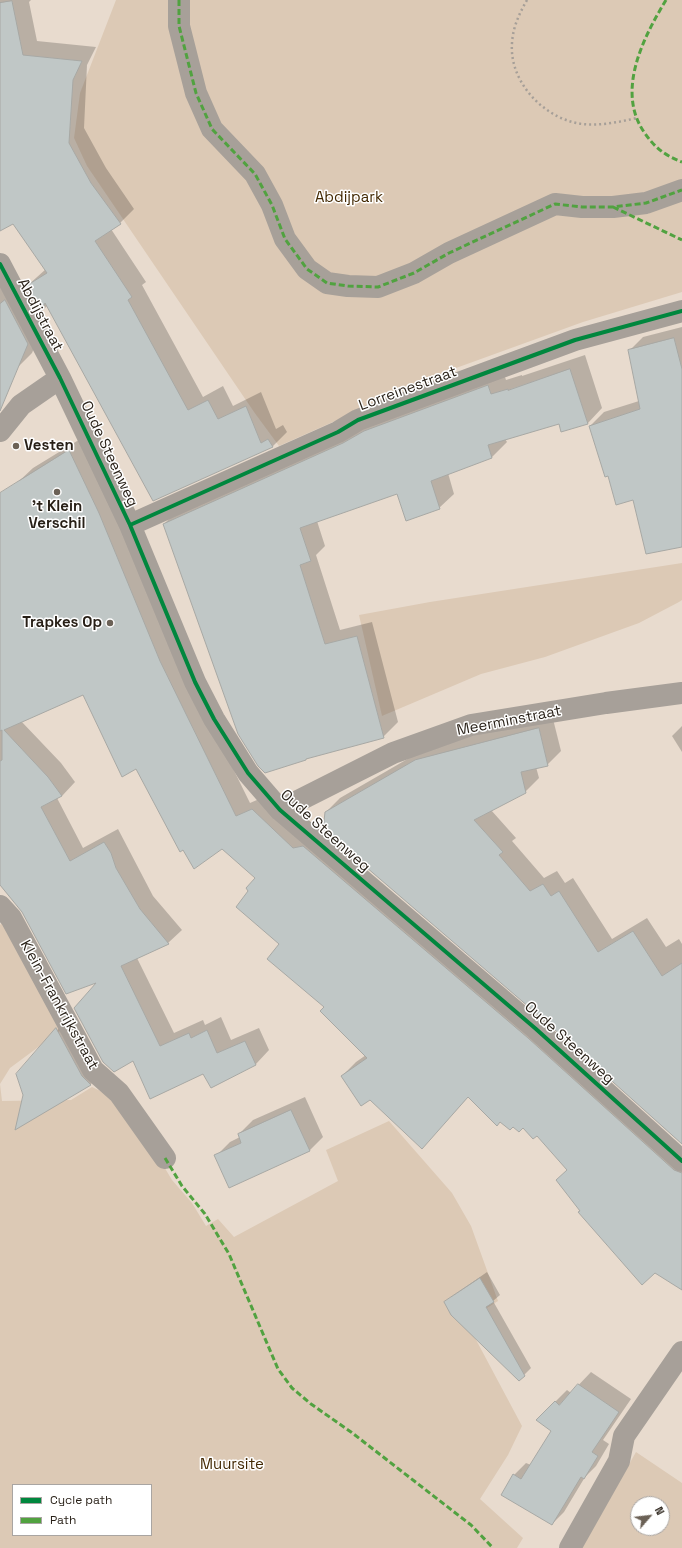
<!DOCTYPE html>
<html>
<head>
<meta charset="utf-8">
<style>
	body { margin:0 }
	#map { position:relative; width:682px; height:1548px; overflow:hidden; background:#e8dbce; font-family:"Space Grotesk",sans-serif }
	canvas { display:block }
	.legend { position:absolute; left:12px; top:1484px; width:140px; height:52px; box-sizing:border-box; background:#fff; border:1px solid #a9a5a2; margin:0; padding:5px 7px; list-style:none; font-size:12px; color:#271f16 }
	.legend li { display:flex; align-items:center; gap:8px; height:20px }
	.legend b { width:20px; border:1px solid #a9a5a2 }
	.north { position:absolute; left:630px; top:1496px; width:40px; height:40px; box-sizing:border-box; background:#fff; border:1px solid #a9a5a2; border-radius:50%; rotate:62deg; font-size:11px; font-weight:700; line-height:16px; text-align:center; color:#271f16 }
	.north::after { content:''; display:block; margin:auto; width:14px; height:18px; background:#6b6156; clip-path:polygon(50% 0,100% 100%,50% 72%,0 100%) }
</style>
</head>
<body>
<div id="map">
<canvas width="682" height="1548"></canvas>
<ul class="legend">
<li><b style="height:5px;background:#00873e"></b>Cycle path</li>
<li><b style="height:5px;background:#51a240"></b>Path</li>
</ul>
<div class="north">N</div>
</div>
<script>
const g = document.querySelector('canvas').getContext('2d');
g.lineJoin = 'round';
function fill(path, color) {
  g.fillStyle = color;
  g.fill(path, 'evenodd');
}
function strokePath(path, color, width, dash) {
  g.strokeStyle = color;
  g.lineWidth = width;
  g.lineCap = dash ? 'butt' : 'round';
  g.setLineDash(dash || []);
  g.stroke(path);
}
function drawText(font, color, halo, rows, align = 'center') {
  g.font = font + ' "Space Grotesk",sans-serif';
  g.lineWidth = 3;
  g.setLineDash([]);
  g.textBaseline = 'middle';
  g.strokeStyle = halo;
  g.fillStyle = color;
  for (const [text, x, y, turn = 0] of rows) {
    g.save();
    g.translate(x, y);
    g.rotate((+turn || 0) * Math.PI / 180);
    g.textAlign = isNaN(turn) ? turn : align;
    if (halo) g.strokeText(text, 0, 0);
    g.fillText(text, 0, 0);
    g.restore();
  }
}
fill(new Path2D(`
	M116,0H682V292L583,322L445,372L279,446L254,412L87,166L74,138L80,93Z
	M682,563V600L679,602L639,623L545,657L481,674L382,716L359,615L430,602Z
	M2,923L64,1028L10,1068L0,1084L2,1101L71,1100L92,1087L111,1096L154,1150L172,1180L192,1203L206,1226L218,1219L234,1237L338,1181L326,1150L389,1121L452,1193L471,1226L498,1301L466,1321L522,1426L508,1455L480,1499L523,1538L517,1548H0V925ZM13,1485H151V1535H13Z
	M636,1452L682,1483V1548H582ZM638,1504H662V1528H638Z`), '#dcc9b5');
fill(new Path2D(`
	M0,0H31L29,2L37,41L96,47L87,65L84,128L106,168L134,209L120,223L111,229L146,282L142,285L203,397L223,386L233,406L261,392L276,429L283,425L287,432L272,447L153,500L48,305L41,312L27,286L46,269L13,223L0,230Z
	M0,256L42,329L32,353L17,368L0,375Z
	M682,327V546L608,475L590,426L604,412L639,401L629,351L643,337Z
	M585,355L602,408L588,423L562,431L560,422L505,439L507,442L492,457L448,473L454,494L439,508L398,493L317,521L325,546L316,555L340,630L372,622L398,722L383,737L164,524L179,509L359,429L503,371L506,380L522,375V376Z
	M82,438L173,647L250,803L266,796L682,1152V1289L582,1210L568,1170L537,1135L523,1126L469,1096L422,1148L370,1099L342,1076L356,1062L366,1055L325,1007L280,944L249,891L256,878L136,767L84,693L21,721L61,763L75,782L62,796L57,798L83,848L118,829L153,896L182,930L168,943L137,958L174,1033L203,1020L205,1025L221,1017L231,1040L259,1028L269,1050L256,1064L211,1086L204,1073L151,1098L100,980L21,909L0,885V499L33,468Z
	M552,715L561,751L547,765L536,767L539,778L525,792L491,810L516,838L512,841L544,878L557,871L565,883L573,878L612,939L647,918L666,947L679,939L682,944V1143L326,812L340,798L430,746Z
	M682,726V752L672,736Z
	M69,1017L103,1072L91,1084L16,1128L24,1095L17,1075Z
	M305,1097L323,1137L309,1151L216,1156L230,1142L240,1137L239,1134L253,1120Z
	M487,1272L500,1295L493,1301L531,1368L524,1375L446,1303L453,1296Z
	M591,1372L631,1399L603,1440L609,1444L596,1466L585,1477L564,1512L552,1524L514,1475L526,1463L531,1465L552,1431L537,1420L567,1390L571,1393Z`), '#0003');
const building = new Path2D(`
	M12,1L23,55L82,61L73,80L69,143L91,183L121,224L95,241L132,297L128,300L188,410L208,400L218,419L246,406L261,443L268,439L273,447L153,501L45,303L40,314L26,286L47,273L13,224L0,231V3Z
	M5,300L28,344L0,411V304Z
	M674,338L682,369V547L646,554L633,500L616,505L608,476L605,477L589,426L640,409L628,350Z
	M570,369L588,424L561,432L559,424L488,445L492,458L431,481L440,509L406,521L397,494L300,528L311,561L300,565L325,644L357,636L384,738L306,759V760L265,773L258,766L238,734L163,524L343,443L364,431L488,385L491,394L508,389V390Z
	M69,450L99,513L160,661L236,816L252,809L293,848L303,846L528,1038L674,1170L682,1173V1290L655,1273L642,1285L578,1212L580,1211L556,1180L567,1170L537,1136L533,1139L523,1128L519,1132L513,1127L510,1130L500,1122L497,1126L468,1097L422,1149L370,1100L361,1106L341,1076L367,1058L320,1011L324,1007L267,959L279,944L236,907L248,891L246,888L255,878L222,849L194,869L183,850L180,852L136,769L122,777L83,695L4,730L48,777L62,796L41,807L70,861L104,842L111,853L116,868L140,909L169,944L121,966L160,1046L189,1033L191,1038L207,1030L217,1053L245,1041L256,1065L211,1088L203,1074L150,1099L133,1061L114,1072L103,1062L74,1008L96,983L66,994L22,912L0,885V761L2,760V730L0,731V493Z
	M539,728L548,766L521,772L526,793L474,820L503,852L499,855L530,891L543,884L551,896L559,891L598,952L633,931L662,976L682,963V1144L544,1020L323,830L325,812L415,760Z
	M56,1028L82,1076L91,1085L15,1130L23,1095L16,1074Z
	M291,1110L310,1151L229,1188L214,1155L241,1143L238,1134Z
	M480,1278L494,1302L486,1307L525,1376L519,1381L451,1315L444,1302Z
	M578,1384L619,1412L592,1452L598,1456L584,1479L581,1477L552,1525L501,1495L513,1474L521,1479L551,1431L536,1420L555,1401L559,1405Z`);
fill(building, '#c0c7c6');
strokePath(building, '#a7a8a4', 1);
strokePath(new Path2D(`
	M527,0C519,14 513,27 512,43C509,82 544,119 582,124C600,126 619,122 637,118`), '#a69f98', 2.5, [2, 3]);
strokePath(new Path2D(`
	M179,0V26L196,93L212,129L255,174L272,205L285,239L307,269L327,283L348,286L378,287L414,273L449,253L555,204L582,207H613L646,203L682,190
	M0,264L60,378L130,525L195,682L214,719L248,773L280,810L536,1029L682,1161
	M0,431L21,405L60,378
	M130,525L338,432L358,420L575,340L682,311
	M280,810L393,753L471,725L606,703L682,693
	M0,906L11,918L93,1070L119,1093L165,1158
	M570,1548L619,1461L624,1436L682,1352`), '#a7a099', 22);
strokePath(new Path2D(`
	M179,0V26L196,93L212,129L255,174L272,205L285,239L307,269L327,283L348,286L378,287L414,273L449,253L555,204L582,207H613L646,203L682,190
	M666,0C643,38 616,91 644,132C655,148 664,155 682,162
	M613,207L682,240
	M165,1158L182,1186L205,1214L229,1254L278,1369L292,1388L311,1404L351,1432L471,1525L493,1548`), '#51a240', 3, [6, 3]);
strokePath(new Path2D(`
	M0,264L60,378L130,525L195,682L214,719L248,773L280,810L536,1029L682,1161
	M130,525L338,432L358,420L575,340L682,311`), '#00873e', 4);
for (const [x, y, r, color] of [
	[16,446,4,"#6b6156"],
	[57,492,4,"#6b6156"],
	[110,623,4,"#6b6156"]
]) {
  const dot = new Path2D();
  dot.arc(x, y, r, 0, 2 * Math.PI);
  g.fillStyle = color;
  g.fill(dot);
  strokePath(dot, '#fff', 1.5);
}
drawText('15px', '#432903', '#fff', [
	["Abdijpark",349,198],
	["Muursite",232,1465]
]);
drawText('15px', '#271f16', '#fff', [
	["Abdijstraat",40,315,62],
	["Lorreinestraat",408,389,-20],
	["Oude Steenweg",109,454,65],
	["Meerminstraat",509,721,-11],
	["Oude Steenweg",325,831,42],
	["Klein-Frankrijkstraat",59,1005,61],
	["Oude Steenweg",569,1043,42]
]);
drawText('bold 15px', '#271f16', '#fff', [
	["Vesten",24,446],
	["’t Klein",57,507,"center"],
	["Verschil",57,524,"center"],
	["Trapkes Op",102,623,"right"]
], 'left');
</script>
</body>
</html>
